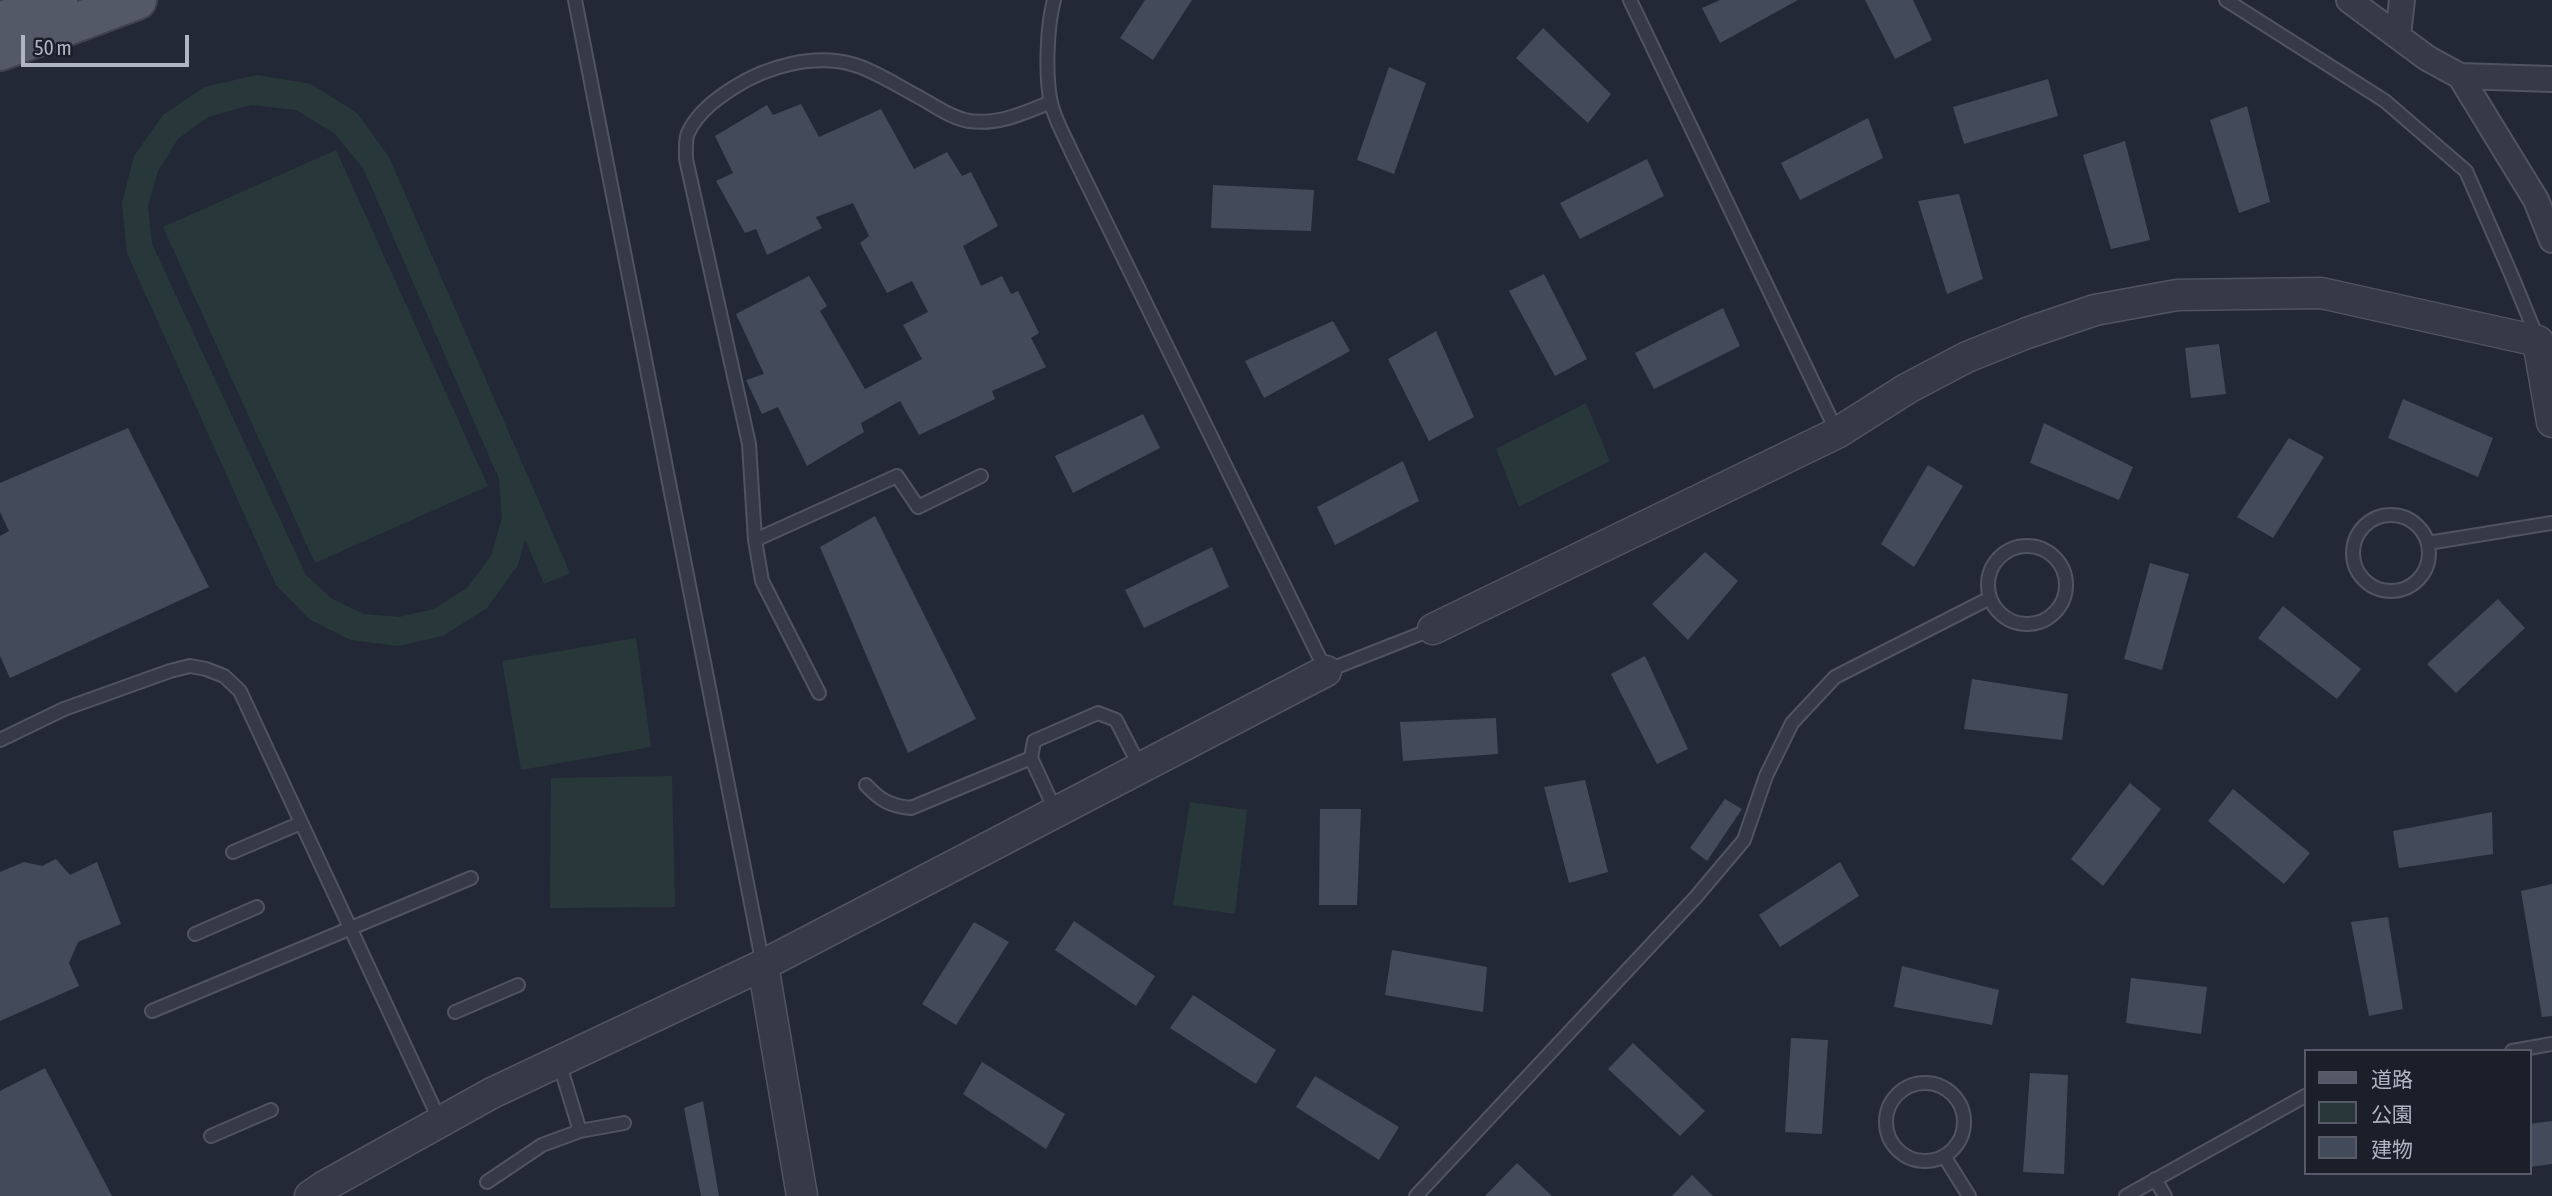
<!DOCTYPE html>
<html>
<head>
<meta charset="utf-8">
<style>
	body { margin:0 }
	#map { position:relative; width:2552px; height:1196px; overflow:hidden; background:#222835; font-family:"Asap Condensed","Noto Sans JP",sans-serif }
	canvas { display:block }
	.legend { position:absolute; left:2304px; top:1049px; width:228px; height:126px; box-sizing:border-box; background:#1b1f2a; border:2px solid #565b67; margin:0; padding:9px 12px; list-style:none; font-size:21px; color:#afb5c2 }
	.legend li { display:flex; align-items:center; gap:14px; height:35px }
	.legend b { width:35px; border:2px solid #565b67 }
	.scale { position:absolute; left:21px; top:35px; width:168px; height:32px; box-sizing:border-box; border:4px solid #afb5c2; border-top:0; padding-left:9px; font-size:21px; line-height:24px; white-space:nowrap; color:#afb5c2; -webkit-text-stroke:5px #1b1f2a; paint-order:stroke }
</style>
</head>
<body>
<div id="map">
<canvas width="2552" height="1196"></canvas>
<ul class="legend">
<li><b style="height:9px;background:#535966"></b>道路</li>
<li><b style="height:19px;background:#28383a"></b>公園</li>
<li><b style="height:19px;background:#434b5a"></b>建物</li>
</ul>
<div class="scale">50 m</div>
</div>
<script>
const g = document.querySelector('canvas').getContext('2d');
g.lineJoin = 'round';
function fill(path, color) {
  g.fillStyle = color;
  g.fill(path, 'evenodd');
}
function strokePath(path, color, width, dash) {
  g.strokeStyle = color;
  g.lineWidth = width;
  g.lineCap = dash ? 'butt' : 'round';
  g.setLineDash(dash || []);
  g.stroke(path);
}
fill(new Path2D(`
	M257,75L311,84L357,113L389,157L570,573L544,584L525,539L518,565L487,608L443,636L398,646L351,640L309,619L276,585L127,253L122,203L134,156L163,115L204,87ZM251,105L296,110L334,133L363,168L499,479L502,518L491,556L467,588L434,609L399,617L364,614L332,599L306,575L152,244L148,206L158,171L178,139L208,117Z
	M336,150L488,486L315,563L163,227Z
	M1586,403L1610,461L1519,507L1496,449Z
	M636,638L651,747L521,770L502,661Z
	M672,776L675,907L550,908L551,778Z
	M1190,802L1247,810L1235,914L1173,905Z`), '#28383a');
fill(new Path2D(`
	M1145,0H1192L1153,60L1120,38Z
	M1720,0H1798L1720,43L1702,8Z
	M1865,0H1913L1932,40L1895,59Z
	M1543,28L1611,94L1588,123L1516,58Z
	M1389,67L1426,83L1394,174L1357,160Z
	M2048,79L2058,116L1964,144L1953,107Z
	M801,104L819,137L881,109L914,169L947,152L962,176L971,172L998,226L963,246L981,286L1002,276L1011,294L1018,291L1039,333L1031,338L1046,367L992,391L995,399L919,435L900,401L861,423L864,432L807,466L778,407L762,414L746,380L764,374L736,314L809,276L827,306L820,311L865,389L922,359L903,325L928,312L912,281L887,293L860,243L869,236L853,203L816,217L822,228L767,255L756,229L745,233L716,181L733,173L715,136L767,105L773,115Z
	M2247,106L2270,202L2239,213L2210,120Z
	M1868,118L1883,158L1800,200L1781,163Z
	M2125,141L2150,240L2111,249L2083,155Z
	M1647,159L1664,196L1580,239L1560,203Z
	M1213,185L1314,190L1311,231L1211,228Z
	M1959,194L1983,279L1947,294L1918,201Z
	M1544,274L1587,359L1555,376L1509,291Z
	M1723,308L1740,346L1654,389L1635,353Z
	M1333,321L1350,351L1264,398L1245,361Z
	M1436,331L1474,417L1429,441L1388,359Z
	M2219,344L2226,394L2191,398L2185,348Z
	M2403,399L2493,438L2478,477L2388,438Z
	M1143,414L1160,448L1073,493L1055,456Z
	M2044,423L2133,467L2119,500L2030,463Z
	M128,428L209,587L10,678L0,656V536L9,531L0,512V483Z
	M2289,438L2324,457L2273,538L2237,517Z
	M1403,461L1419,501L1335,545L1317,507Z
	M1928,465L1963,486L1914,567L1881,544Z
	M875,516L976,719L908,753L820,547Z
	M1212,547L1229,587L1144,628L1125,590Z
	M1705,552L1738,581L1688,640L1652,604Z
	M2150,563L2189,574L2162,670L2124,659Z
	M2498,599L2525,628L2456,693L2427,664Z
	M2283,606L2361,669L2337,699L2258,638Z
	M1645,656L1688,749L1657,764L1611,674Z
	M1972,679L2068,694L2062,740L1964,729Z
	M1496,718L1498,754L1403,761L1400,722Z
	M1585,780L1608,872L1569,883L1544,787Z
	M2130,783L2161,809L2103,886L2071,859Z
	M2233,789L2310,853L2284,884L2208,821Z
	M1725,799L1742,809L1707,861L1690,848Z
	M1320,809H1361L1357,905H1319Z
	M2492,812L2493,854L2399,868L2393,831Z
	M56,859L70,875L97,862L121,924L78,942L69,963L79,986L0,1021V872L24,862L42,866Z
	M1840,862L1859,896L1780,947L1759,915Z
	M2552,884V1016L2542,1017L2521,891Z
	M2388,917L2403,1009L2369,1016L2351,922Z
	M1074,921L1155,976L1136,1006L1055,950Z
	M974,922L1009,942L956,1025L922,1004Z
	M1392,950L1487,967L1483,1012L1385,995Z
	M1902,966L1999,990L1992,1025L1894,1007Z
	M2131,978L2207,987L2201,1034L2126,1023Z
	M1193,995L1276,1050L1256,1084L1170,1028Z
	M1791,1038L1828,1040L1822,1134L1785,1132Z
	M1633,1043L1705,1111L1680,1136L1608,1069Z
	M982,1062L1065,1114L1046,1149L963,1094Z
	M45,1068L112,1196H0V1091Z
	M2030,1073L2068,1075L2064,1174L2023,1172Z
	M1315,1076L1399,1127L1379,1160L1296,1107Z
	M703,1101L719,1196H701L684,1108Z
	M2552,1121V1164L2529,1167V1124Z
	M1517,1163L1552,1196H1485Z
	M1692,1175L1713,1196H1672Z`), '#434b5a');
const service = new Path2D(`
	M575,0L763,965
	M1054,0C1047,26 1045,76 1051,103C1055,120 1065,137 1072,153L1326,671L1433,629
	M1630,0L1837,432
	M2226,0L2385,101L2466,171L2511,274L2537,337
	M2353 553a38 38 0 1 1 76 0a38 38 0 1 1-76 0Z
	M755,540L897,476L918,507L981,476
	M2428,543L2552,523
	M1988 585a39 39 0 1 1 78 0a39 39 0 1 1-78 0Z
	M819,693L762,581L755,540L749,444L686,159C686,151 685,140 688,133C697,113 716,99 733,88C767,66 815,53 855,65C877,72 896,85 917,96C932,104 951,118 969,121C999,125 1024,113 1051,102
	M0,740L64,709L170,671L190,666L206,669L224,676L240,691L440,1121
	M866,785C880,800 890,806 911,808L1031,758
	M1056,812L1031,758L1034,741L1098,713L1116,720L1140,767
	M233,852L301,823
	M195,934L257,907
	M152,1011L471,878
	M455,1012L518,985
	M2512,1051L2552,1044
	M559,1062L580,1131
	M1886 1122a39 39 0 1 1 78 0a39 39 0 1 1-78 0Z
	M211,1136L271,1110
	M1944,1156L1969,1196
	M2155,1179L2165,1196
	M487,1182L542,1145L580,1131L624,1123
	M1416,1196L1695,898L1744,840L1766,776L1792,723L1835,677L1990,598
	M2126,1196L2305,1096`);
const minor = new Path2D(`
	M2349,0L2427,58L2460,76L2552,79
	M2398,34L2402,0
	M2460,76L2536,200L2552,240`);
const tertiary = new Path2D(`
	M1433,629L1837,433L1908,388L1967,357L2027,333L2095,310L2177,295L2321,293L2538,341L2552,422
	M763,965L802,1196
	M310,1196L323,1187L492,1093L763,965L1326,671`);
const primary = new Path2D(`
	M0,22L58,0
	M0,51L137,0`);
strokePath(service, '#4f5560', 16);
strokePath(minor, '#4f5560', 28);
strokePath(tertiary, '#4f5560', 33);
strokePath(primary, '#3e434f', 42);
strokePath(service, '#353a46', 12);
strokePath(minor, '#353a46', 24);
strokePath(tertiary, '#353a46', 30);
strokePath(primary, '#535966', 38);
</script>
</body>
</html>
